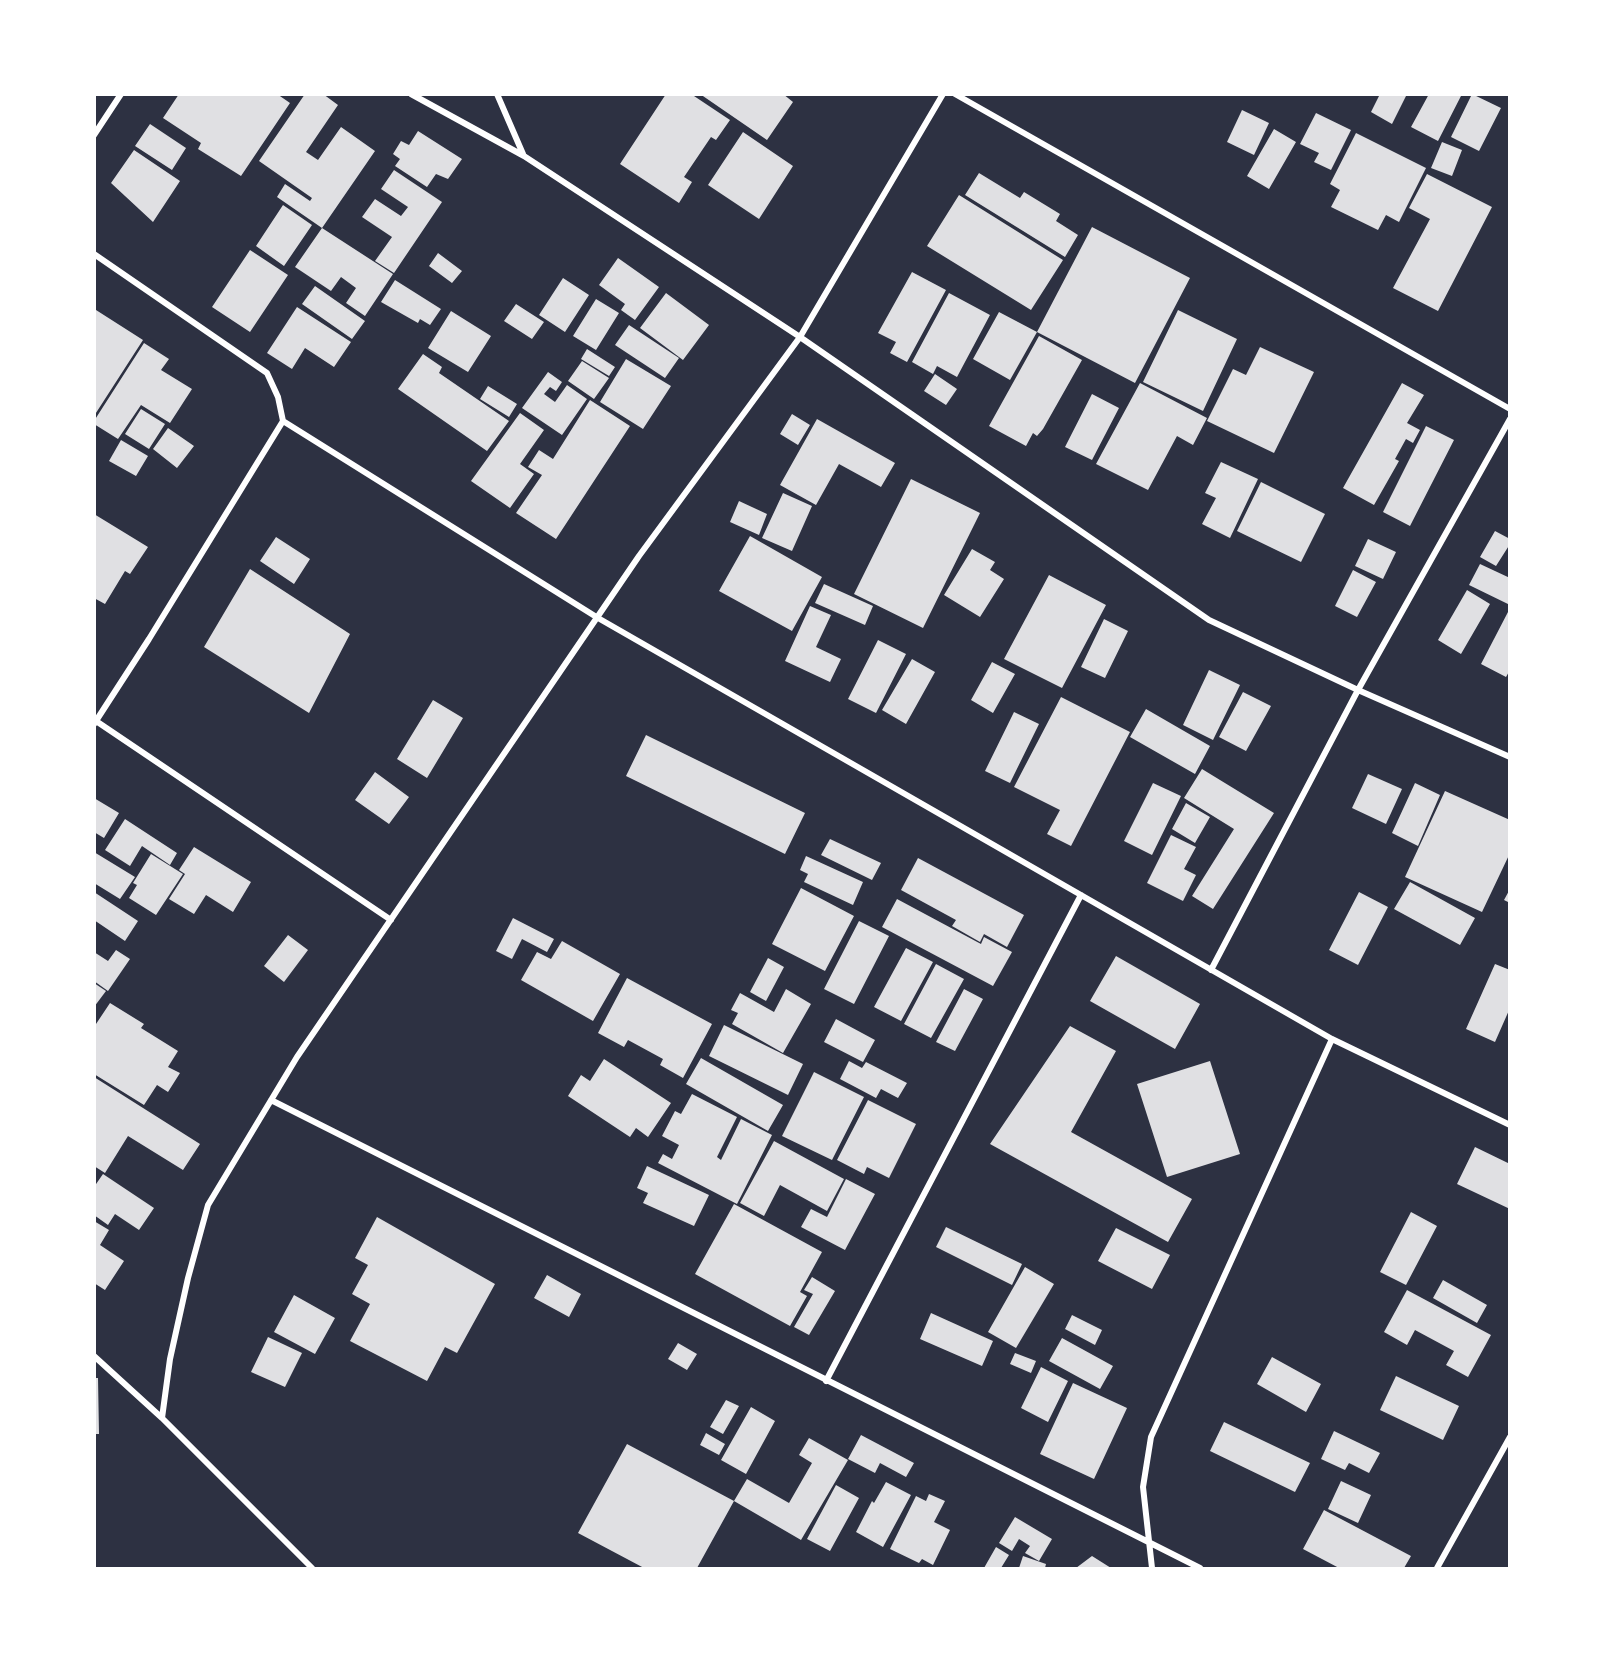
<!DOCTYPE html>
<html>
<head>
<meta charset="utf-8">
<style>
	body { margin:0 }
	#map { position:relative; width:1604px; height:1663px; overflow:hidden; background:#2d3142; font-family:"Sofia Sans Condensed",sans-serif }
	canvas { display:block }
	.frame { position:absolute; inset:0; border:96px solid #fff; pointer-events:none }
</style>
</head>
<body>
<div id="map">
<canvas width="1604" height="1663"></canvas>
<div class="frame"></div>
</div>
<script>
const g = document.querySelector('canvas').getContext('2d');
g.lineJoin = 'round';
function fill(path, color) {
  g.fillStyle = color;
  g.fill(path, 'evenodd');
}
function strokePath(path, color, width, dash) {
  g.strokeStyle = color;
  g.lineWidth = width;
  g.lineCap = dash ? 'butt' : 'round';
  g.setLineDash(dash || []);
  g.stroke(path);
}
fill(new Path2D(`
	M179,94H277L290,103L241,176L198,149L201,143L163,118Z
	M305,94H323L338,105L306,152L318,160L341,127L375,151L322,228L277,197L285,184L310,201L312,198L259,161Z
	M666,94H691L730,120L716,140L711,137L684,177L692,182L679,203L620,164Z
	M700,94H783L793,102L767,140Z
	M1380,94H1407L1392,124L1371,112Z
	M1429,94H1462L1438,141L1411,127Z
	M1472,94L1501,108L1479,151L1451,137Z
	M1242,110L1269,123L1254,155L1227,142Z
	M1316,113L1351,130L1331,170L1314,162L1319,153L1300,144Z
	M150,124L186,148L172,170L135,146Z
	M1274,129L1296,142L1269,189L1247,176Z
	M418,131L462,159L448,179L436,174L427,187L395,166L400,159L393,154L401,141L409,145Z
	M743,132L793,166L759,219L708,185Z
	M1356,133L1426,168L1399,222L1386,215L1378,230L1331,207L1340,190L1330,184Z
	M1442,142L1462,150L1452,176L1431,168Z
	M134,150L180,181L153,222L111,183Z
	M394,170L442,202L394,273L375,261L392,237L362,217L375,199L401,216L408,207L381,189Z
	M979,173L1020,198L1024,192L1060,214L1056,221L1078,235L1065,257L965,195Z
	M1427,174L1492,207L1438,311L1393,288L1430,219L1409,208Z
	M959,195L1063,260L1031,310L927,246Z
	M283,205L312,225L284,266L256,246Z
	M1092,227L1190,278L1135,383L1037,332Z
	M322,228L393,274L365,316L346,303L356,288L341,277L331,291L295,267Z
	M250,250L288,275L250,332L212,307Z
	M438,253L462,271L452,283L429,266Z
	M618,258L659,287L635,320L621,310L625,304L599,285Z
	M912,272L946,290L907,362L890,353L896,342L878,333Z
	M563,278L589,295L565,332L539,315Z
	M395,280L441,309L430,325L420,319L418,323L381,302Z
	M315,286L365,321L352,339L302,304Z
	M666,293L709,325L683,360L640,328Z
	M949,293L990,315L957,377L937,366L933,374L912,362Z
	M596,299L619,313L596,350L573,336Z
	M516,304L544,322L532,339L504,321Z
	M297,307L351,342L334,367L305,348L292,369L267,353Z
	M96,310L143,340L94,416V313Z
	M1178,310L1237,339L1203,411L1143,382Z
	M451,311L491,336L468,372L428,348Z
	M999,312L1037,332L1010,380L973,359Z
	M629,325L679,358L665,378L615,345Z
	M1039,336L1082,360L1043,429L1037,436L1033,433L1026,446L989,426Z
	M144,343L169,359L161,370L192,389L170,423L141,405L118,439L94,424V421Z
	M1260,347L1314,372L1274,453L1207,421L1233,369L1246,375Z
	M587,349L615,367L609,376L581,359Z
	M423,354L442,367L439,373L509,421L487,451L398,389Z
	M626,359L671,386L643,429L600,402Z
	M582,361L609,378L594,399L568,381Z
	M548,372L562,382L556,391L550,387L544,394L555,402L567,385L587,399L562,435L522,408Z
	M935,374L957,389L946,405L924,391Z
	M1140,383L1207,418L1193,445L1177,436L1148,490L1096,464Z
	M1402,383L1424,395L1407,423L1420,430L1413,443L1406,439L1395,459L1399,461L1374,505L1343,488Z
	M488,386L517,404L509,417L480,399Z
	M1092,394L1119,408L1092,460L1065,447Z
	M590,400L630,426L556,539L516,513L542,475L528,467L539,450L553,459Z
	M141,409L165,424L149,449L125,434Z
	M520,413L544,430L520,464L534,474L510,508L471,481Z
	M792,414L810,425L798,445L780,434Z
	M817,419L895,463L881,487L839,464L816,505L780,485Z
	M1426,426L1454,440L1410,526L1383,512Z
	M168,428L194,446L177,468L153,449Z
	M121,440L148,456L136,476L109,461Z
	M1221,462L1258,479L1230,538L1202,524L1216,498L1205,493Z
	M911,479L980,513L923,628L854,594Z
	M1261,482L1325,514L1301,562L1237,531Z
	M783,493L812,506L792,551L762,538Z
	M739,501L767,514L759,535L730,522Z
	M94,514L148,547L130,574L125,571L105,604L94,598Z
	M1495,531L1510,539V544L1496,566L1480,557Z
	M750,536L822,577L792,631L719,591Z
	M276,537L310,559L294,584L260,561Z
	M1368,539L1396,552L1383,579L1355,566Z
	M972,549L995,562L990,570L1004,579L980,617L944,595Z
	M1480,564L1510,578V605L1469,585Z
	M250,569L350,634L309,713L204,647Z
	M1353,570L1376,582L1357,617L1335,606Z
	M1049,575L1106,605L1062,688L1004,659Z
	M824,584L873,606L865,625L815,603Z
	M1467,590L1490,604L1461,654L1438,640Z
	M810,606L831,615L816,647L841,659L830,682L785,661Z
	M1508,612L1510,613V670L1506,677L1481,664Z
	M1104,619L1128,631L1105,678L1081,667Z
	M878,640L906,654L876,713L848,699Z
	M912,659L935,672L906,724L882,710Z
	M992,662L1015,674L993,713L971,700Z
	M1209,670L1240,685L1213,740L1183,725Z
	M1243,692L1271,706L1246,751L1219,737Z
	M1061,697L1130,732L1071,846L1047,834L1060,810L1014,787Z
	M433,700L463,718L427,778L397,759Z
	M1146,709L1210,746L1195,774L1130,737Z
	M1014,712L1039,724L1010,783L985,771Z
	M646,735L805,813L785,854L626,776Z
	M1202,769L1274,813L1213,909L1192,896L1234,829L1184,798Z
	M375,772L409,797L389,824L355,800Z
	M1368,774L1402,789L1386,824L1352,808Z
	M1153,783L1181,796L1152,855L1124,841Z
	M1415,783L1440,795L1418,846L1392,833Z
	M1445,791L1510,820V853L1482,912L1405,877Z
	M94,798L119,813L104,838L94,832Z
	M1186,803L1210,817L1195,843L1172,829Z
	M125,819L177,853L170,865L142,846L130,866L105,850Z
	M1171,835L1196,847L1184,869L1196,875L1183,901L1147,883Z
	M830,839L881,863L872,880L821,855Z
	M194,847L251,882L233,912L206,895L194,914L169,899L185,874L179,870Z
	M94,852L135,877L120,899L94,883Z
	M151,854L183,874L156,915L129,898L137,885L133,883Z
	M806,856L863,882L853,905L804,882L808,874L800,870Z
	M918,858L1024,915L1007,947L984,934L980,942L952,926L956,920L901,890Z
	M1410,882L1475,918L1460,945L1394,909Z
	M801,888L854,916L825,971L772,944Z
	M1510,889V903L1504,900Z
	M94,892L138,921L125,941L94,920Z
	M1359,892L1388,907L1358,965L1329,950Z
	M897,899L981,944L984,937L1012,952L993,986L882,927Z
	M513,918L554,939L547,952L522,939L512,959L496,951Z
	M859,921L889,936L854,1004L824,989Z
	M288,935L308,950L284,982L264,966Z
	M562,941L620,974L593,1021L521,980L537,952L551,959Z
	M906,948L933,962L901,1021L874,1007Z
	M116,950L130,959L108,991L94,981V952L108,961Z
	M1116,956L1200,1004L1175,1049L1090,1001Z
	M768,958L784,967L766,1001L750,992Z
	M936,964L964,979L931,1038L904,1024Z
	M1495,964L1510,970V1008L1495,1042L1466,1029Z
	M627,978L712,1024L683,1078L660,1065L663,1059L628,1040L624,1047L598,1033Z
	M94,983L106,991L94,1007Z
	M786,989L811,1004L783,1053L732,1024L738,1013L731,1010L740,993L774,1012Z
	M964,989L983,999L955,1051L936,1042Z
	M110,1003L144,1024L141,1028L178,1051L168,1067L180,1073L168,1092L157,1085L144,1105L94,1074V1027Z
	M836,1019L875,1040L863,1062L824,1042Z
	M724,1025L803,1064L788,1095L709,1056Z
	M1070,1026L1116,1051L1071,1132L1192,1199L1168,1242L990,1144Z
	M701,1058L783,1105L768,1131L686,1084Z
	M604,1059L671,1103L648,1137L636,1128L630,1137L568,1096L581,1075L590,1081Z
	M849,1061L862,1068L866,1062L907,1083L898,1098L881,1089L876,1098L840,1079Z
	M1210,1061L1240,1154L1167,1177L1137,1084Z
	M814,1072L864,1097L832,1160L782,1136Z
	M94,1077L200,1144L183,1170L128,1136L105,1173L94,1166Z
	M692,1094L737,1117L717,1157L721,1160L741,1119L772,1135L737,1204L658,1163L663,1154L672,1159L679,1145L662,1136L675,1111L681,1114Z
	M868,1100L916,1124L889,1178L867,1167L864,1174L837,1160Z
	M774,1141L844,1179L827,1211L780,1185L764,1216L740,1203Z
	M1475,1147L1510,1164V1209L1457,1184Z
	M647,1166L709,1195L694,1226L643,1203L648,1193L637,1188Z
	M103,1174L154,1208L139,1230L115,1214L108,1225L94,1215V1187Z
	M846,1179L875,1194L845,1250L801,1227L811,1209L827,1217Z
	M734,1204L822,1252L800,1292L807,1296L790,1326L695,1274Z
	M1411,1212L1437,1226L1406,1285L1380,1272Z
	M377,1217L495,1284L457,1353L445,1347L427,1381L350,1341L370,1304L352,1294L368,1265L355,1258Z
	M94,1221L109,1230L100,1245L124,1261L105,1290L94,1283Z
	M946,1227L1022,1264L1012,1285L936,1247Z
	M1116,1228L1170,1255L1152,1289L1098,1261Z
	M1025,1267L1054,1284L1016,1348L988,1332Z
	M547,1275L581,1294L569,1317L534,1298Z
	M812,1277L835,1291L809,1335L794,1327L813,1294L804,1290Z
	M1443,1280L1487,1305L1477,1323L1433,1298Z
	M1407,1290L1491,1335L1468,1377L1446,1365L1454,1351L1415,1330L1407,1345L1384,1332Z
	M294,1295L335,1318L315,1354L274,1332Z
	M931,1313L993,1341L982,1366L920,1339Z
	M1072,1315L1102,1330L1095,1345L1065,1329Z
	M268,1337L302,1353L285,1387L251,1372Z
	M1062,1338L1113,1366L1100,1389L1049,1361Z
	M678,1343L697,1354L687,1370L668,1359Z
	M1015,1353L1036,1361L1031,1373L1010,1364Z
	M1272,1357L1321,1384L1306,1412L1257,1384Z
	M1041,1367L1068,1381L1048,1422L1021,1408Z
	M1396,1376L1459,1406L1443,1440L1380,1410Z
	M94,1378H98L99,1434H94Z
	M1073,1383L1127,1408L1094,1479L1040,1454Z
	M726,1400L739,1406L723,1434L710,1427Z
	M751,1407L775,1421L746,1474L721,1460Z
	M1224,1422L1310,1463L1295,1492L1210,1451Z
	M1334,1431L1380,1453L1369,1473L1349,1463L1345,1470L1321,1459Z
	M706,1433L725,1444L719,1455L700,1445Z
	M861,1435L914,1463L906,1477L880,1463L875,1473L848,1459Z
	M809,1438L848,1460L801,1540L734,1501L747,1479L789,1503L812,1463L799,1455Z
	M627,1444L734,1501L697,1568H644L578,1533Z
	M1341,1481L1371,1495L1358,1523L1328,1509Z
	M886,1482L911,1495L883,1547L856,1532L872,1501L874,1503Z
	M836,1485L859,1498L830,1551L807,1539Z
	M929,1494L945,1501L934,1522L950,1530L933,1565L922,1559L919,1563L890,1549L916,1496L926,1501Z
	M1324,1510L1411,1556L1404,1568H1339L1303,1549Z
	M1015,1517L1052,1539L1039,1561L1025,1553L1030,1546L1019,1539L1012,1551L999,1543Z
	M996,1547L1009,1555L1001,1568H984Z
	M1023,1556L1046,1564L1045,1568H1019Z
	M1092,1556L1111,1568H1076Z`), '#e0e0e3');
strokePath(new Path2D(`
	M411,94L524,156L800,337L1209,620L1358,690L1510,757
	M497,94L523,154
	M955,94L1510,409
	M94,135L121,94
	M94,254L267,373L278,397L283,421L149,639L94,724
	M283,421L598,618L1332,1039L1510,1125
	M96,721L391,920
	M1211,970L1358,690L1510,419
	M271,1100L1200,1568
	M94,1356L162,1418L312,1568
	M826,1381L1081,895
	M162,1418L170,1359L188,1278L208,1205L297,1057L639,556L800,337L943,94
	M1152,1568L1143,1487L1151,1437L1332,1039
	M1437,1568L1510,1437`), '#fff', 6);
</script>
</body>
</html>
